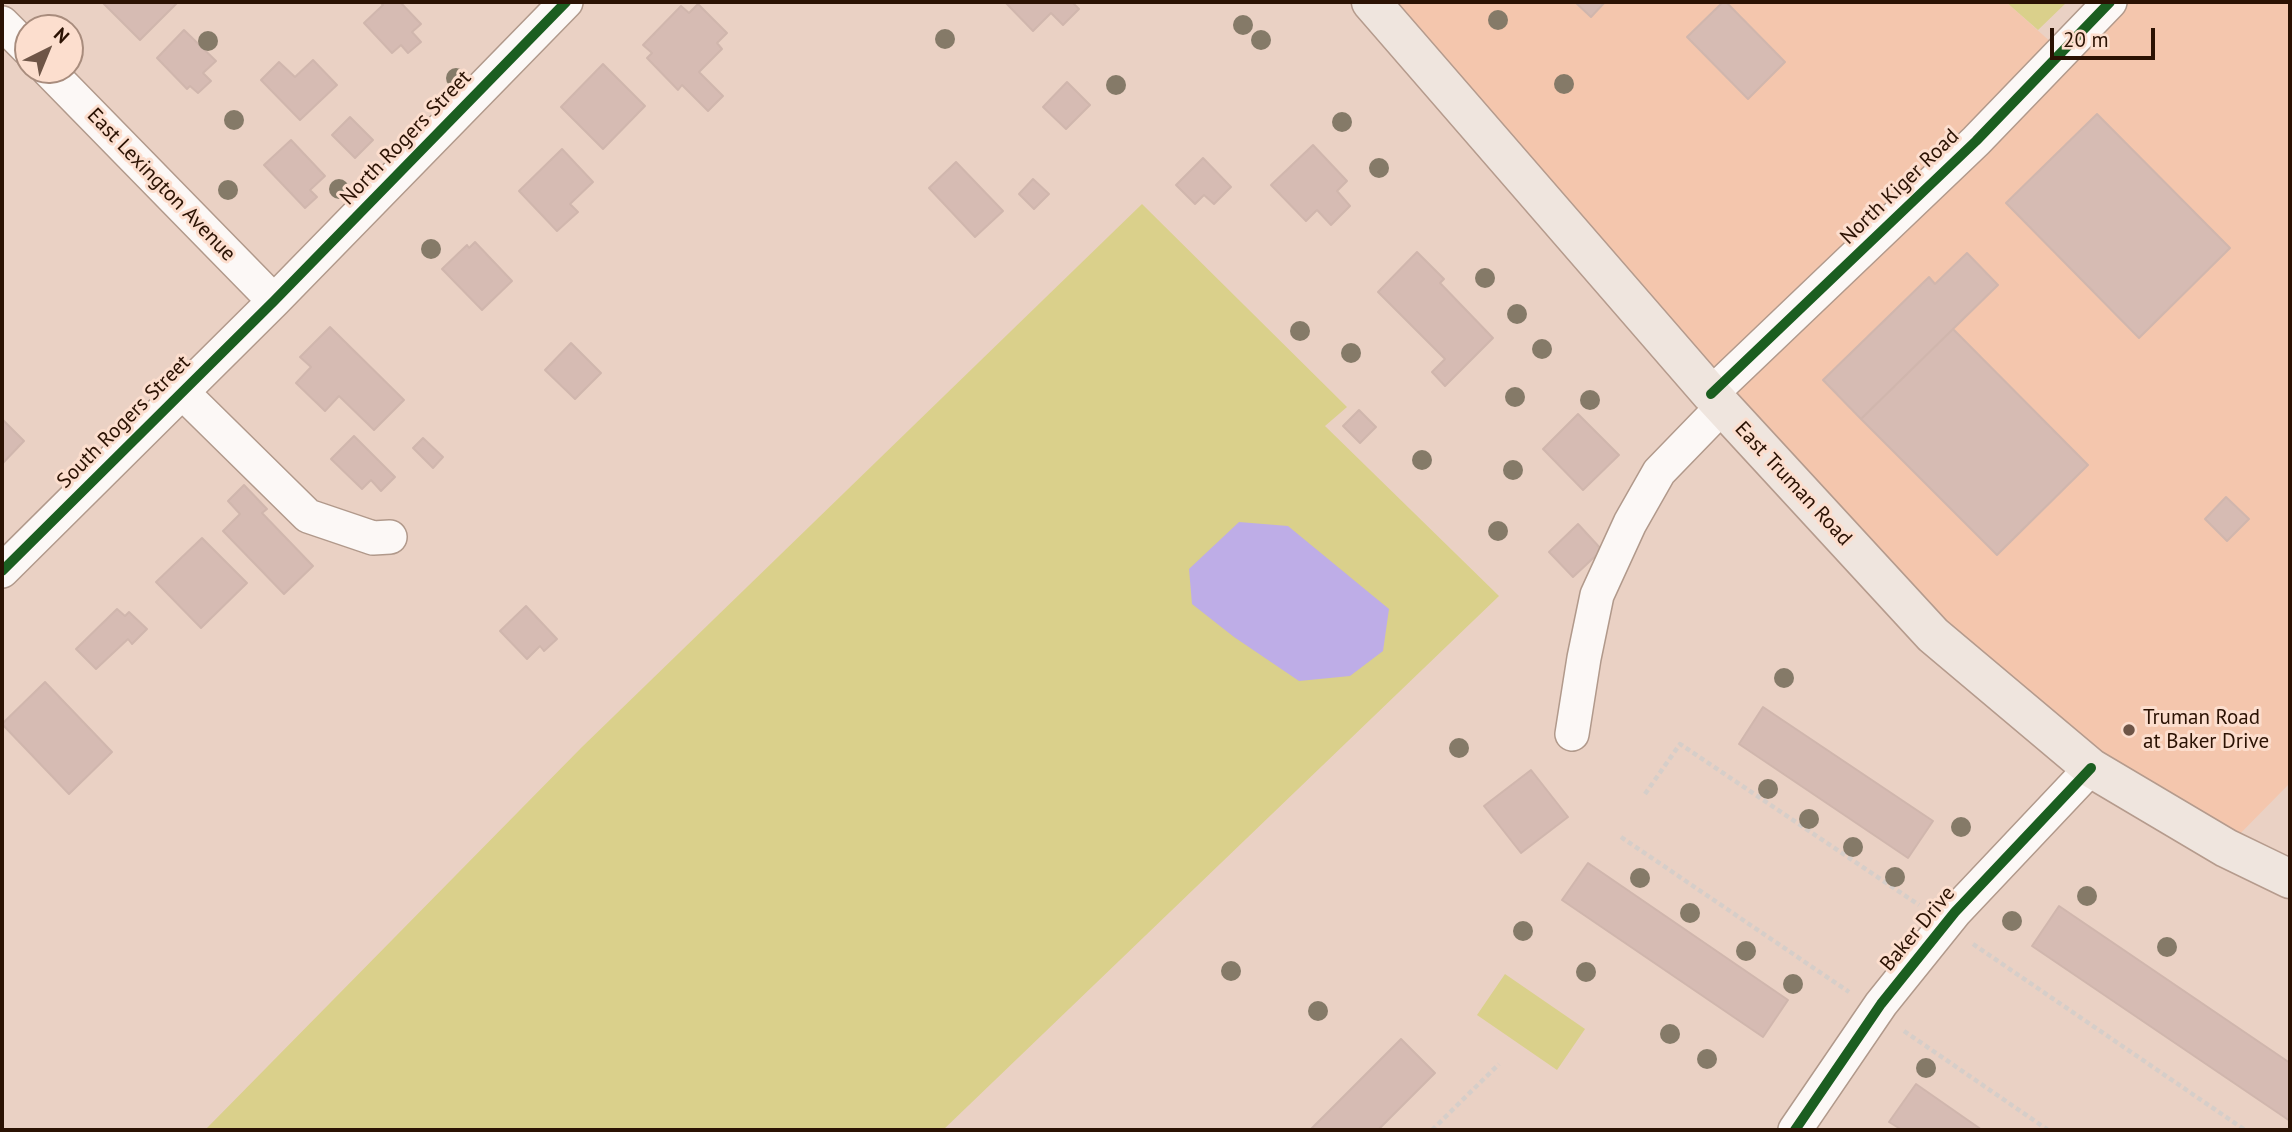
<!DOCTYPE html>
<html>
<head>
<meta charset="utf-8">
<style>
	body { margin:0 }
	#map { position:relative; width:2292px; height:1132px; overflow:hidden; background:#ead1c4; font-family:"PT Sans",sans-serif }
	canvas { display:block }
	.frame { position:absolute; inset:0; border:4px solid #2b1203; pointer-events:none }
	.north { position:absolute; left:14px; top:14px; width:70px; height:70px; box-sizing:border-box; background:#fcdece; border:2px solid #a88c7d; border-radius:50%; rotate:43deg; font-size:19px; font-weight:700; line-height:28px; text-align:center; color:#2b1203 }
	.north::after { content:''; display:block; margin:auto; width:24px; height:32px; background:#6e5547; clip-path:polygon(50% 0,100% 100%,50% 72%,0 100%) }
	.scale { position:absolute; left:2050px; top:28px; width:105px; height:32px; box-sizing:border-box; border:4px solid #2b1203; border-top:0; padding-left:9px; font-size:21px; line-height:24px; white-space:nowrap; color:#2b1203; -webkit-text-stroke:5px #fcdece; paint-order:stroke }
</style>
</head>
<body>
<div id="map">
<canvas width="2292" height="1132"></canvas>
<div class="frame"></div>
<div class="north">N</div>
<div class="scale">20 m</div>
</div>
<script>
const g = document.querySelector('canvas').getContext('2d');
g.lineJoin = 'round';
function fill(path, color) {
  g.fillStyle = color;
  g.fill(path, 'evenodd');
}
function strokePath(path, color, width, dash) {
  g.strokeStyle = color;
  g.lineWidth = width;
  g.lineCap = dash ? 'butt' : 'round';
  g.setLineDash(dash || []);
  g.stroke(path);
}
function drawText(font, color, halo, rows, align = 'center') {
  g.font = font + ' "PT Sans",sans-serif';
  g.lineWidth = 6;
  g.setLineDash([]);
  g.textBaseline = 'middle';
  g.strokeStyle = halo;
  g.fillStyle = color;
  for (const [text, x, y, turn = 0] of rows) {
    g.save();
    g.translate(x, y);
    g.rotate((+turn || 0) * Math.PI / 180);
    g.textAlign = isNaN(turn) ? turn : align;
    if (halo) g.strokeText(text, 0, 0);
    g.fillText(text, 0, 0);
    g.restore();
  }
}
fill(new Path2D(`
	M1366,2H2006L2062,52L2111,2H2290V783L2226,848L2091,768L1711,394Z`), '#f4c6ad');
fill(new Path2D(`
	M2006,2H2067L2038,30Z
	M1142,204L1347,407L1325,426L1499,596L943,1130H205L581,748Z
	M1505,974L1585,1029L1557,1070L1477,1015Z`), '#dad08b');
fill(new Path2D(`
	M1239,522L1288,526L1389,609L1383,651L1350,676L1299,681L1234,637L1192,604L1189,569Z`), '#beade7');
const building = new Path2D(`
	M102,2H178L140,40Z
	M380,2H400L421,24L412,32L421,42L408,53L401,45L392,53L364,23L383,5Z
	M1005,2H1072L1079,9L1063,25L1051,13L1033,31Z
	M1575,2H1605L1591,17Z
	M1723,2H1726L1785,62L1748,99L1687,37Z
	M698,4L727,33L717,43L722,49L699,72L723,96L708,111L682,85L678,90L647,58L652,53L643,45L681,6L689,13Z
	M184,30L216,61L203,73L211,81L198,93L190,86L187,89L157,58Z
	M313,60L337,85L300,120L261,80L279,62L295,77Z
	M603,64L645,106L603,149L561,107Z
	M1067,82L1090,105L1066,129L1043,107Z
	M2097,114L2230,248L2139,338L2006,203Z
	M350,117L373,140L355,158L332,135Z
	M291,140L325,176L310,190L317,197L305,208L264,165Z
	M1313,145L1347,181L1337,191L1350,206L1331,225L1317,210L1306,221L1271,185Z
	M562,149L593,182L570,204L578,212L557,231L519,191Z
	M1203,158L1231,187L1214,204L1204,195L1195,204L1176,185Z
	M956,162L1003,211L975,237L929,188Z
	M1033,179L1049,194L1034,209L1019,194Z
	M475,242L512,281L482,310L442,269L467,245L469,248Z
	M1417,252L1444,279L1440,283L1493,338L1445,386L1432,372L1445,359L1378,292Z
	M1967,253L1998,285L1861,419L1823,380L1929,277L1935,284Z
	M330,327L404,400L374,430L339,396L325,411L296,383L311,367L300,357Z
	M1953,329L2088,465L1997,555L1861,419Z
	M571,343L601,373L575,399L545,370Z
	M1359,410L1376,427L1360,443L1343,426Z
	M1578,414L1619,455L1583,490L1543,449Z
	M2,419L24,441L2,464Z
	M354,436L395,477L381,491L371,480L362,489L331,459Z
	M423,438L443,457L433,468L413,448Z
	M244,485L267,509L262,513L313,566L284,594L223,531L240,514L228,501Z
	M2226,497L2249,519L2227,541L2205,519Z
	M1578,524L1602,550L1573,577L1549,552Z
	M202,538L247,583L201,628L156,582Z
	M526,606L557,639L544,651L540,646L527,659L500,631Z
	M117,609L125,616L129,612L147,629L132,644L128,639L96,669L76,649Z
	M45,682L112,752L69,794L2,724Z
	M1763,707L1933,821L1908,858L1739,744Z
	M1531,770L1568,817L1521,853L1484,806Z
	M1588,863L1788,1000L1763,1037L1562,900Z
	M2059,906L2290,1063V1121L2032,946Z
	M1401,1039L1435,1073L1378,1130H1310Z
	M1916,1084L1982,1130H1902L1889,1122Z`);
fill(building, '#d6bbb3');
strokePath(building, '#d0b6ad', 2);
const minor = new Path2D(`
	M2,23L28,49
	M48,70L274,301
	M182,392L308,516L373,538L390,537
	M1711,394L1976,141L2110,2
	M2,571L274,301L566,2
	M1572,734L1584,658L1597,595L1630,523L1659,472L1722,407
	M1795,1130L1881,1004L1955,912L2091,768`);
const major = new Path2D(`
	M1371,2L1711,394L1933,635L2091,768L2226,848L2290,879`);
strokePath(minor, '#b1998b', 36);
strokePath(major, '#b59b8d', 41);
strokePath(new Path2D(`
	M1645,794L1680,744L1919,905
	M1621,837L1849,992
	M1973,944L2245,1130
	M1904,1031L2048,1130
	M1432,1130L1499,1064`), '#d6cec9', 4.5, [5, 3.5]);
strokePath(minor, '#fcf8f6', 33);
strokePath(major, '#efe5de', 38);
strokePath(new Path2D(`
	M1711,394L1976,141L2110,2
	M2,571L274,301L566,2
	M1795,1130L1881,1004L1955,912L2091,768`), '#1b5e20', 10);
g.fillStyle = '#857a68';
for (const [x, y] of [
	[1498,20],
	[1243,25],
	[945,39],
	[1261,40],
	[208,41],
	[456,78],
	[1564,84],
	[1116,85],
	[234,120],
	[1342,122],
	[1379,168],
	[339,189],
	[228,190],
	[431,249],
	[1485,278],
	[1517,314],
	[1300,331],
	[1542,349],
	[1351,353],
	[1515,397],
	[1590,400],
	[1422,460],
	[1513,470],
	[1498,531],
	[1784,678],
	[1459,748],
	[1768,789],
	[1809,819],
	[1961,827],
	[1853,847],
	[1895,877],
	[1640,878],
	[2087,896],
	[1690,913],
	[2012,921],
	[1523,931],
	[2167,947],
	[1746,951],
	[1231,971],
	[1586,972],
	[1793,984],
	[1318,1011],
	[1670,1034],
	[1707,1059],
	[1926,1068]
]) {
  g.beginPath();
  g.arc(x, y, 10, 0, 2 * Math.PI);
  g.fill();
}
for (const [x, y, r, color] of [
	[2129,730,7,"#6e5547"]
]) {
  const dot = new Path2D();
  dot.arc(x, y, r, 0, 2 * Math.PI);
  g.fillStyle = color;
  g.fill(dot);
  strokePath(dot, '#fcdece', 2.5);
}
drawText('21px', '#2b1203', '#fcdece', [
	["North Rogers Street",406,138,-46],
	["East Lexington Avenue",161,185,46],
	["North Kiger Road",1900,187,-44],
	["South Rogers Street",124,422,-45],
	["East Truman Road",1793,484,47],
	["Baker Drive",1918,929,-50]
]);
drawText('21px', '#2b1203', '#fcdece', [
	["Truman Road",2143,718],
	["at Baker Drive",2143,742]
], 'left');
</script>
</body>
</html>
